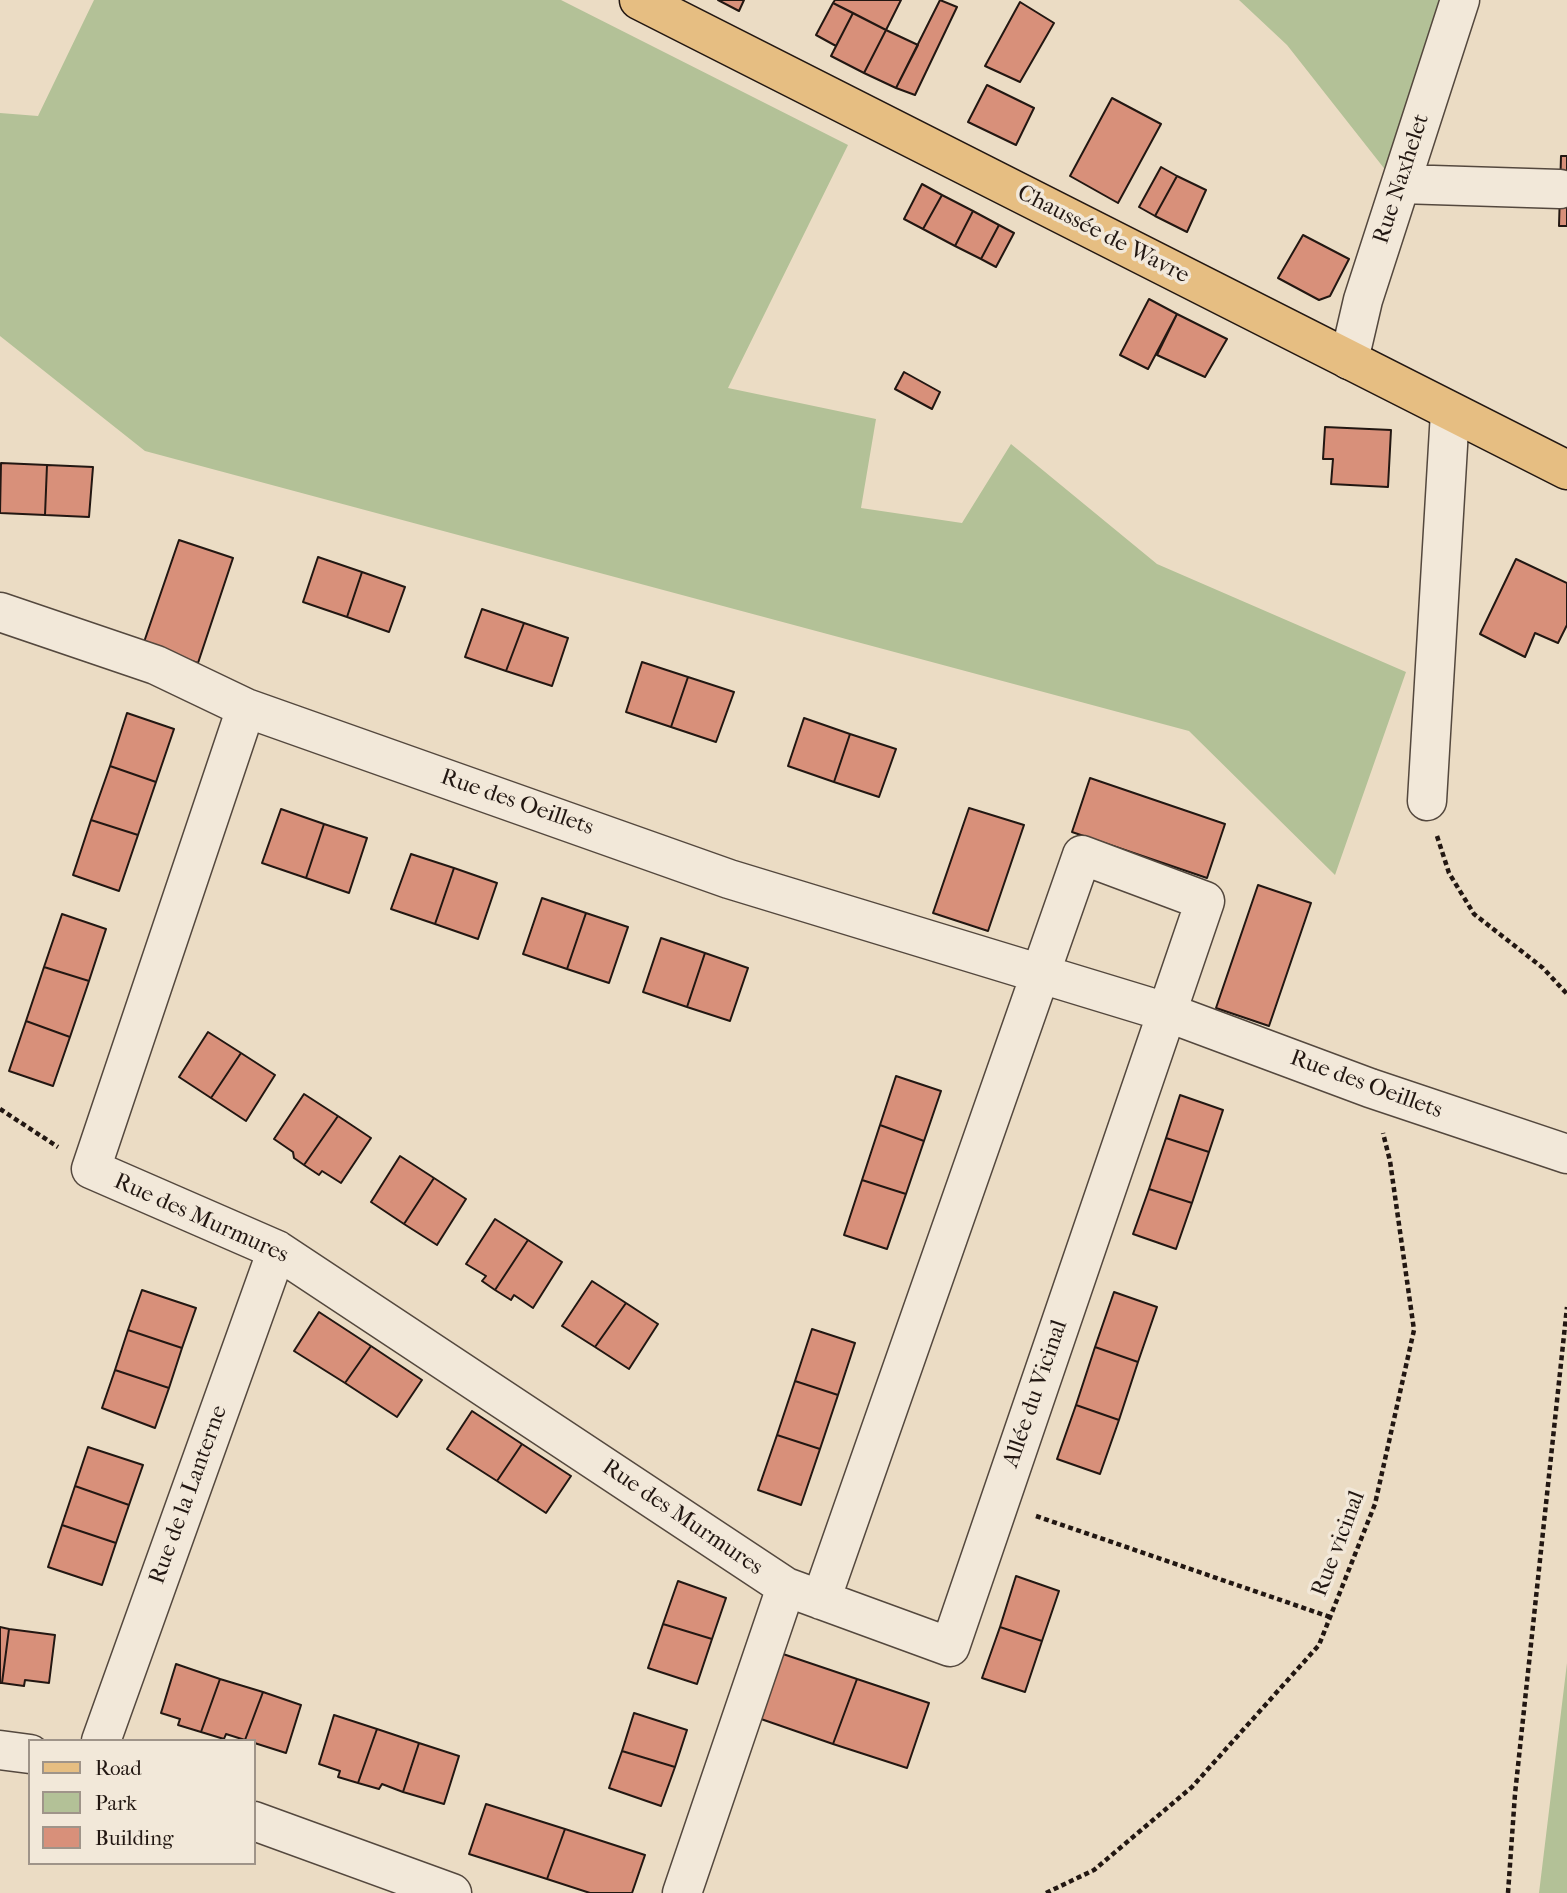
<!DOCTYPE html>
<html>
<head>
<meta charset="utf-8">
<style>
	body { margin:0 }
	#map { position:relative; width:1567px; height:1893px; overflow:hidden; background:#ebdcc4; font-family:"IM FELL French Canon",serif }
	canvas { display:block }
	.legend { position:absolute; left:28px; top:1739px; width:228px; height:126px; box-sizing:border-box; background:#f2e8d9; border:2px solid #9f9489; margin:0; padding:9px 12px; list-style:none; font-size:21px; color:#221712 }
	.legend li { display:flex; align-items:center; gap:14px; height:35px }
	.legend b { width:35px; border:2px solid #9f9489 }
</style>
</head>
<body>
<div id="map">
<canvas width="1567" height="1893"></canvas>
<ul class="legend">
<li><b style="height:9px;background:#e6be82"></b>Road</li>
<li><b style="height:19px;background:#b3c197"></b>Park</li>
<li><b style="height:19px;background:#d8907a"></b>Building</li>
</ul>
</div>
<script>
const g = document.querySelector('canvas').getContext('2d');
g.lineJoin = 'round';
function fill(path, color) {
  g.fillStyle = color;
  g.fill(path, 'evenodd');
}
function strokePath(path, color, width, dash) {
  g.strokeStyle = color;
  g.lineWidth = width;
  g.lineCap = dash ? 'butt' : 'round';
  g.setLineDash(dash || []);
  g.stroke(path);
}
function drawText(font, color, halo, rows, align = 'center') {
  g.font = font + ' "IM FELL French Canon",serif';
  g.lineWidth = 7;
  g.setLineDash([]);
  g.textBaseline = 'middle';
  g.strokeStyle = halo;
  g.fillStyle = color;
  for (const [text, x, y, turn = 0] of rows) {
    g.save();
    g.translate(x, y);
    g.rotate((+turn || 0) * Math.PI / 180);
    g.textAlign = isNaN(turn) ? turn : align;
    if (halo) g.strokeText(text, 0, 0);
    g.fillText(text, 0, 0);
    g.restore();
  }
}
fill(new Path2D(`
	M94,0H561L848,145L728,388L876,419L861,508L962,523L1011,444L1157,564L1406,672L1335,875L1189,731L145,451L0,336V113L38,116Z
	M1239,0H1441L1387,172L1287,45Z
	M1567,1663V1893H1539Z`), '#b3c197');
const building = new Path2D(`
	M718,0H744L739,11Z
	M835,0H901L886,30L833,3Z
	M940,0L957,7L915,95L896,88Z
	M1020,2L1054,23L1020,82L985,66Z
	M833,3L853,13L836,46L816,35Z
	M853,13L886,30L864,73L831,56Z
	M886,30L918,45L896,88L864,73Z
	M987,85L1034,108L1016,145L968,122Z
	M1112,98L1161,124L1118,203L1070,176Z
	M1561,156H1567V226H1559Z
	M1161,167L1177,176L1155,216L1139,207Z
	M1177,176L1206,190L1187,232L1155,216Z
	M922,184L942,195L923,229L904,219Z
	M942,195L973,211L955,246L923,229Z
	M973,211L999,225L981,259L955,246Z
	M999,225L1014,233L996,267L981,259Z
	M1303,235L1349,259L1330,296L1319,300L1278,278Z
	M1149,299L1177,314L1148,369L1120,355Z
	M1177,314L1227,339L1205,377L1157,355Z
	M904,372L940,392L932,409L895,389Z
	M1325,427L1391,430L1388,487L1331,484L1333,459H1323Z
	M1,463L47,465L45,515L0,513Z
	M47,465L93,467L89,517L45,515Z
	M179,540L233,558L198,663L143,645Z
	M318,557L362,572L347,617L303,602Z
	M1516,559L1567,583V625L1558,643L1535,633L1525,657L1480,634Z
	M362,572L405,587L389,632L347,617Z
	M482,609L524,623L506,671L465,657Z
	M524,623L568,638L552,686L506,671Z
	M642,662L688,677L671,727L626,712Z
	M688,677L734,692L716,742L671,727Z
	M127,713L174,729L156,782L110,766Z
	M804,718L850,734L834,782L788,766Z
	M850,734L896,749L879,797L834,782Z
	M110,766L156,782L138,835L91,820Z
	M1090,778L1225,824L1207,878L1072,832Z
	M969,808L1024,825L988,931L933,913Z
	M281,809L324,824L306,878L262,863Z
	M91,820L138,835L119,891L73,875Z
	M324,824L367,838L349,893L306,878Z
	M411,854L454,868L435,924L391,909Z
	M454,868L497,883L478,939L435,924Z
	M1258,885L1311,903L1269,1026L1216,1008Z
	M542,898L586,913L567,969L523,954Z
	M586,913L628,927L609,983L567,969Z
	M62,914L106,929L89,981L44,967Z
	M661,938L705,953L687,1007L643,992Z
	M705,953L748,968L730,1021L687,1007Z
	M44,967L89,981L70,1037L26,1021Z
	M26,1021L70,1037L53,1086L9,1071Z
	M208,1032L241,1053L211,1098L179,1077Z
	M241,1053L275,1075L246,1121L211,1098Z
	M896,1076L941,1091L924,1141L880,1125Z
	M304,1094L338,1116L304,1165L294,1158L293,1152L274,1139Z
	M1180,1095L1223,1110L1209,1152L1166,1138Z
	M338,1116L371,1138L341,1183L322,1171L319,1175L304,1165Z
	M880,1125L924,1141L906,1194L862,1180Z
	M1166,1138L1209,1152L1192,1203L1149,1189Z
	M400,1156L434,1178L404,1224L371,1202Z
	M434,1178L466,1199L437,1245L404,1224Z
	M862,1180L906,1194L887,1249L844,1235Z
	M1149,1189L1192,1203L1176,1249L1133,1234Z
	M495,1219L528,1240L495,1290L482,1281L486,1276L466,1264Z
	M528,1240L562,1262L533,1308L514,1295L511,1300L495,1290Z
	M592,1281L626,1303L595,1347L562,1326Z
	M142,1290L196,1308L182,1348L128,1330Z
	M1114,1292L1157,1307L1138,1362L1095,1347Z
	M626,1303L658,1324L629,1369L595,1347Z
	M319,1312L371,1346L345,1383L294,1351Z
	M812,1329L855,1343L838,1395L795,1381Z
	M128,1330L182,1348L169,1388L115,1370Z
	M371,1346L422,1380L397,1417L345,1383Z
	M1095,1347L1138,1362L1119,1420L1076,1405Z
	M115,1370L169,1388L155,1428L102,1408Z
	M795,1381L838,1395L820,1449L777,1435Z
	M1076,1405L1119,1420L1100,1474L1057,1459Z
	M472,1411L522,1444L497,1481L447,1449Z
	M777,1435L820,1449L801,1505L758,1490Z
	M522,1444L571,1476L546,1513L497,1481Z
	M88,1447L143,1465L129,1505L75,1486Z
	M75,1486L129,1505L116,1543L62,1525Z
	M62,1525L116,1543L102,1585L48,1567Z
	M1016,1576L1059,1591L1042,1641L1000,1627Z
	M678,1581L726,1598L712,1639L663,1624Z
	M663,1624L712,1639L697,1684L648,1668Z
	M0,1627L9,1629L2,1683H0Z
	M1000,1627L1042,1641L1025,1692L982,1678Z
	M9,1629L55,1635L49,1683L25,1680L24,1686L2,1683Z
	M783,1654L857,1679L833,1744L761,1719Z
	M176,1664L220,1679L201,1732L178,1725L180,1719L161,1713Z
	M220,1679L263,1692L245,1740L226,1734L224,1739L201,1732Z
	M857,1679L929,1703L907,1768L833,1744Z
	M263,1692L301,1705L286,1753L245,1740Z
	M634,1713L687,1730L675,1767L622,1751Z
	M334,1715L377,1729L358,1783L338,1777L340,1771L319,1764Z
	M377,1729L419,1743L403,1792L382,1784L379,1789L358,1783Z
	M419,1743L459,1756L444,1804L403,1792Z
	M622,1751L675,1767L661,1806L609,1788Z
	M486,1804L565,1829L547,1879L469,1854Z
	M565,1829L645,1855L632,1893H590L547,1879Z`);
fill(building, '#d8907a');
strokePath(building, '#221712', 2);
const minor = new Path2D(`
	M1401,184L1560,189
	M1349,360L1363,300L1460,0
	M0,612L156,665L246,708L729,879L1166,1012L1370,1088L1567,1154
	M246,708L91,1169L277,1250L786,1587L950,1647L1205,901L1082,855L821,1600
	M1427,801L1450,412
	M101,1741L277,1250
	M0,1750L30,1754
	M254,1821L452,1893
	M682,1893L786,1587`);
const major = new Path2D(`
	M639,0L1567,470`);
strokePath(minor, '#54483e', 41);
strokePath(major, '#221712', 41);
strokePath(new Path2D(`
	M1437,836L1449,873L1474,914L1543,968L1567,994
	M0,1109L58,1147
	M1036,1516L1330,1617
	M1046,1893L1094,1870L1192,1787L1319,1645L1375,1504L1414,1330L1390,1161L1383,1133
	M1508,1893L1515,1794L1567,1307`), '#221712', 4.5, [5, 3.5]);
strokePath(minor, '#f2e8d9', 38);
strokePath(major, '#e6be82', 38);
drawText('23px', '#221712', '#f2e8d9', [
	["Rue Naxhelet",1402,179,-72],
	["Chaussée de Wavre",1103,235,27],
	["Rue des Oeillets",517,803,19],
	["Rue des Oeillets",1366,1085,20],
	["Rue des Murmures",201,1219,24],
	["Allée du Vicinal",1036,1394,-71],
	["Rue de la Lanterne",189,1495,-70],
	["Rue des Murmures",682,1518,34],
	["Rue vicinal",1339,1544,-69]
]);
</script>
</body>
</html>
